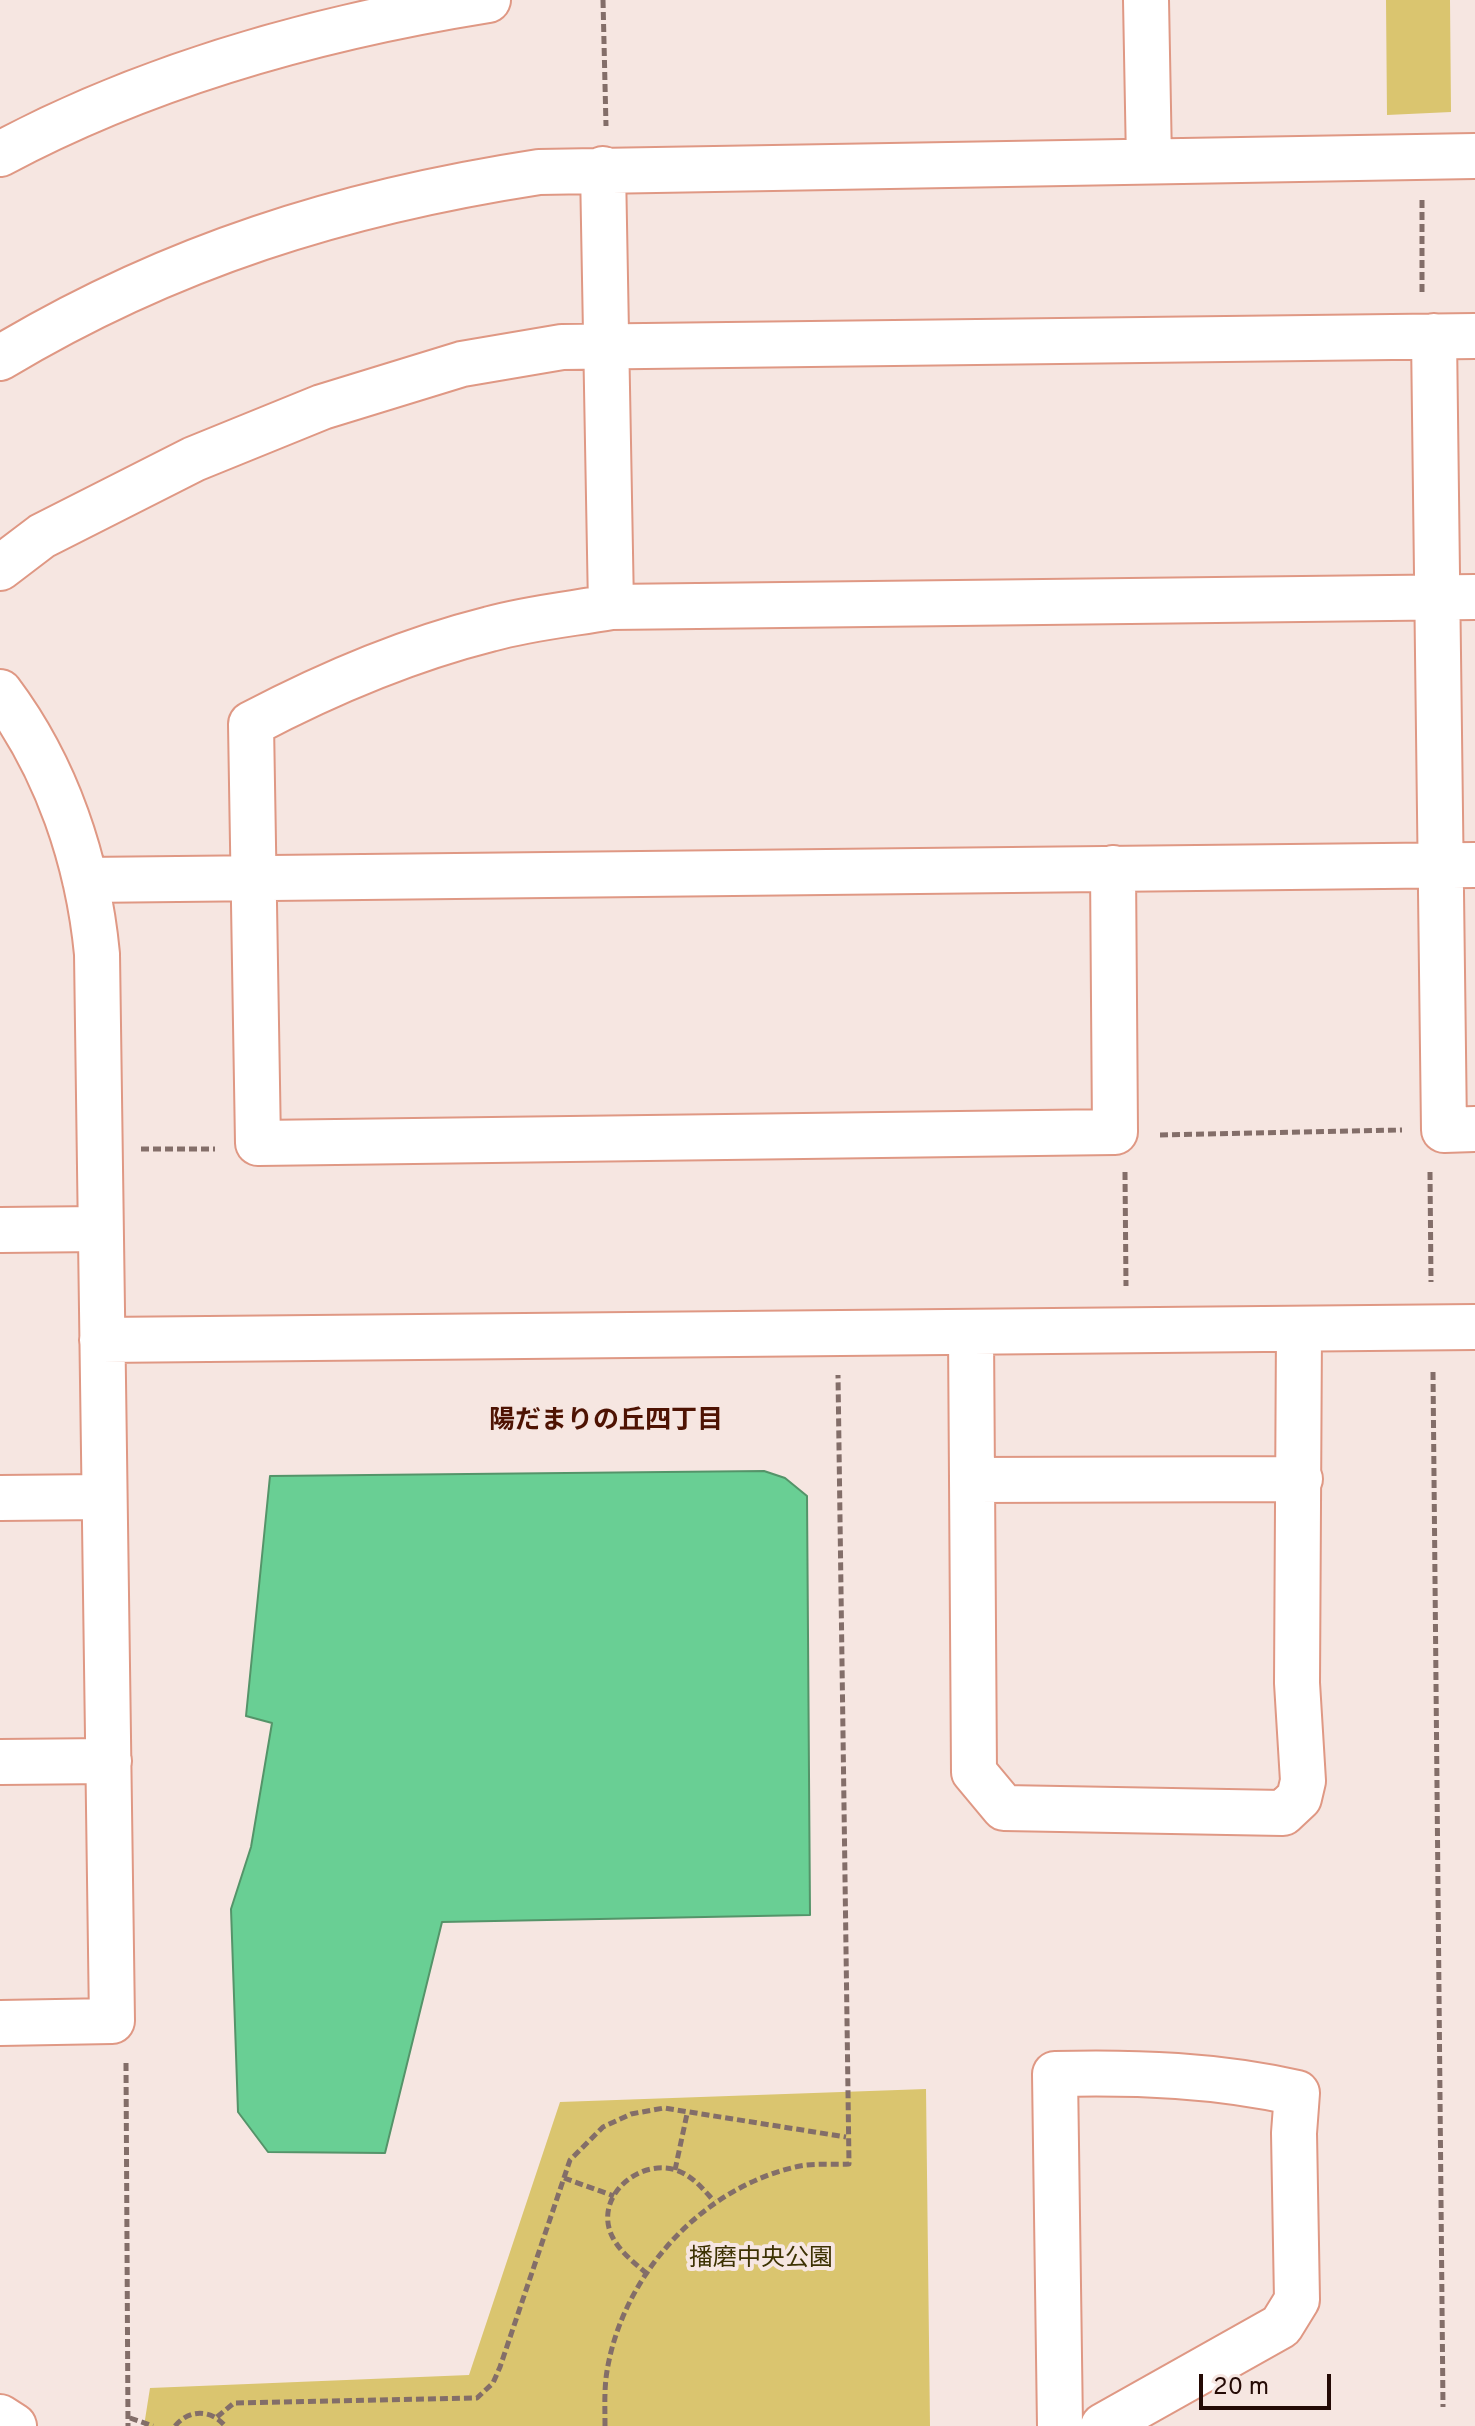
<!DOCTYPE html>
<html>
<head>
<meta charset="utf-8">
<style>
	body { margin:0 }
	#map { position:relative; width:1475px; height:2426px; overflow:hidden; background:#f6e6e1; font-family:Overpass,sans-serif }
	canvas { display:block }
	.scale { position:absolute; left:1199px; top:2374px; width:132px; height:36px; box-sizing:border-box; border:4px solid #240a05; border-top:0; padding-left:10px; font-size:24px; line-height:28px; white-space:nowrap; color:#240a05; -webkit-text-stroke:6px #f6e6e1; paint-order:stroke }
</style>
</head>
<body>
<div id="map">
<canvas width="1475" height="2426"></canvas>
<div class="scale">20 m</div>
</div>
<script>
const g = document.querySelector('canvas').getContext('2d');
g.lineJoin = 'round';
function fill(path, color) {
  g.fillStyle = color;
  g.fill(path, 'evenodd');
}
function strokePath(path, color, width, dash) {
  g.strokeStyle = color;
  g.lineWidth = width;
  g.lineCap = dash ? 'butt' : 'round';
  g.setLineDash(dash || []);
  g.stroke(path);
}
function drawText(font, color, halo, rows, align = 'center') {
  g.font = font + ' Overpass,"Noto Sans JP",sans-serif';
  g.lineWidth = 8;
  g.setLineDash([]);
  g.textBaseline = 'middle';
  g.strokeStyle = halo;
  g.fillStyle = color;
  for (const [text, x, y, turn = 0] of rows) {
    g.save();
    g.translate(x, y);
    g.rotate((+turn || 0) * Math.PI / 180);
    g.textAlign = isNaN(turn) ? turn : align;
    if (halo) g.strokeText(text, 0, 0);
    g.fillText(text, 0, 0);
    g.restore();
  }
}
fill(new Path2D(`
	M1386,0H1450L1451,112L1387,115Z
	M926,2089L930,2426H144L150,2388L469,2375L560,2102Z`), '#dac56f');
const water = new Path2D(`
	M764,1471L785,1478L807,1496L810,1915L442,1922L385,2153L268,2152L238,2112L231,1909L251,1847L272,1723L246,1716L270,1476Z`);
fill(water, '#69cf94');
strokePath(water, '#549469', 2);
const minor = new Path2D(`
	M1146,0L1149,161
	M0,154C152,73 319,27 488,0
	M603,169L611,607
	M1434,336L1444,1130L1475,1129
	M0,358C170,256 344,202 539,172L1475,156
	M0,568L42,536L194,459L322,407L462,364L562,347L1475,336
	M0,692C57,768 88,861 97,954L112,2021L0,2023
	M1113,868L1115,1132L258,1143L251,724C327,684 407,650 490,629C529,618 571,614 611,607L1475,597
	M85,880L1475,865
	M0,1230L100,1229
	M971,1333L974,1772L1004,1808L1283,1813L1299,1798L1303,1781L1297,1683L1299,1329
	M102,1340L1475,1327
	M973,1480L1300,1479
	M0,1498L103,1497
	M0,1762L109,1761
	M0,2417L14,2426
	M1060,2426L1055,2074C1137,2072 1217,2075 1297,2093L1294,2133L1297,2300L1281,2326L1103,2426`);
strokePath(minor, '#df9884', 48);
strokePath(new Path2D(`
	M603,0L606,126
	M1422,292V198
	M1160,1135L1402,1130
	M141,1149H215
	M1125,1172L1126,1286
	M1430,1172L1431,1282
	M1433,1372L1443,2407
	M126,2063L128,2426
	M675,2170L687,2114
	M564,2178L614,2196
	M647,2274C635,2263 621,2253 613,2238C592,2199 637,2158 676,2170C693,2176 703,2189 714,2201
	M217,2417L234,2403L477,2398L493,2383L500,2367L570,2160L603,2127L631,2114L664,2108L846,2137
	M130,2418L153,2426
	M175,2426C189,2409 211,2409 225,2426
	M605,2426C605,2408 604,2389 607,2371C623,2274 703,2186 800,2166C816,2163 834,2165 849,2164L838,1375`), '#836e69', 5, [8, 4]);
strokePath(minor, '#fff', 44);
drawText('24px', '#3d3203', '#f6e6e1', [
	["播磨中央公園",761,2260]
]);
drawText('bold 26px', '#4e1303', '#f6e6e1', [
	["陽だまりの丘四丁目",606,1423]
]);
</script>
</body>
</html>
